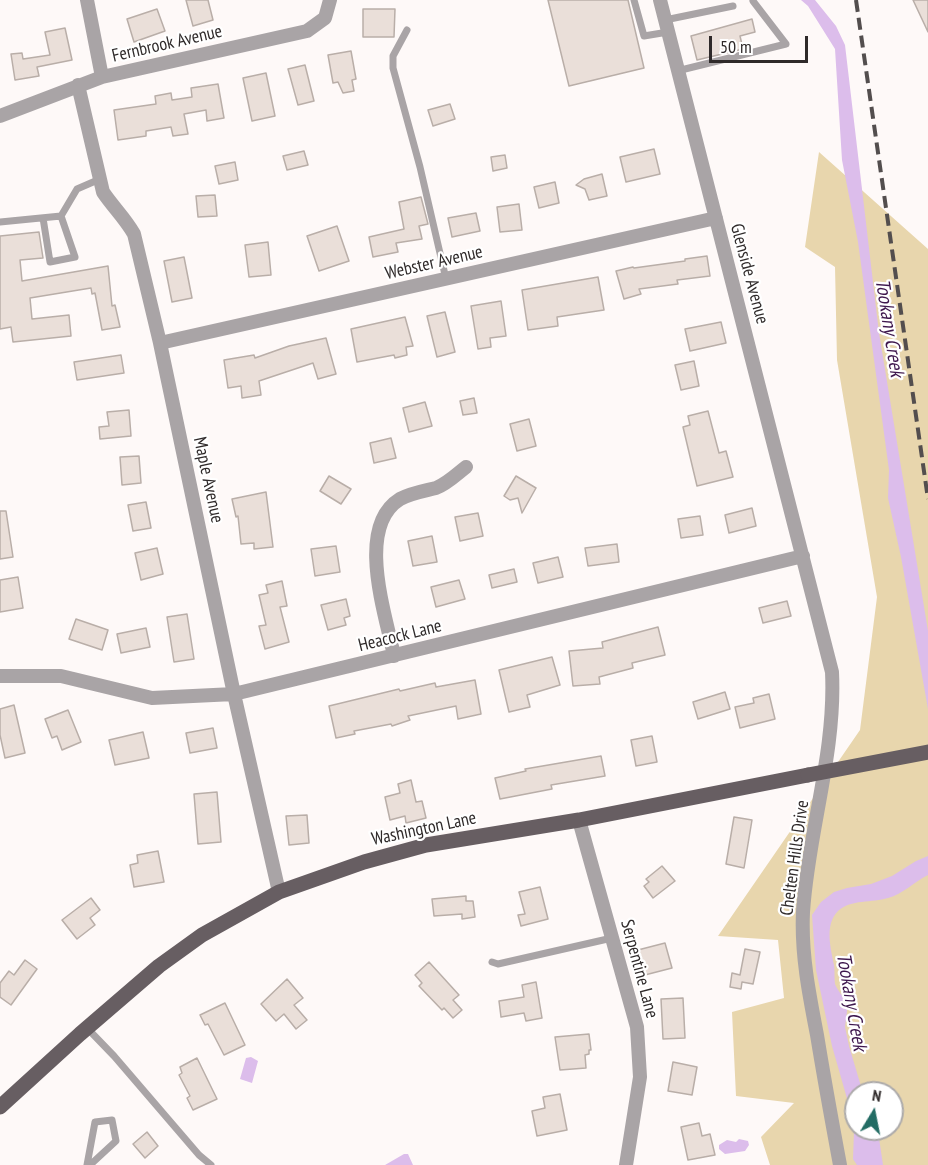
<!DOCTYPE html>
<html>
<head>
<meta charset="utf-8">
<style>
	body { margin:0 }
	#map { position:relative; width:928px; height:1165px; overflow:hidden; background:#fef9f8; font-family:"PT Sans Narrow",sans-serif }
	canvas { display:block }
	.north { position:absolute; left:844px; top:1081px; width:60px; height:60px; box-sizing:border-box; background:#fff; border:2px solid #acaaaa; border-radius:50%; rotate:10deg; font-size:16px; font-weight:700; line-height:24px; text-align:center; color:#2f2a2a }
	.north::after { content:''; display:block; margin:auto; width:21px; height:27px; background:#236c64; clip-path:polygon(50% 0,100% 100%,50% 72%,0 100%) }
	.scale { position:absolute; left:709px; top:36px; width:99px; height:27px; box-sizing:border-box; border:3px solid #2f2a2a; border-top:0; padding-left:8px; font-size:18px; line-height:21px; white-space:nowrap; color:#2f2a2a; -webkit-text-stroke:4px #fff; paint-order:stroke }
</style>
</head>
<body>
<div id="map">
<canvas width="928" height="1165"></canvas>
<div class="north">N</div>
<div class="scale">50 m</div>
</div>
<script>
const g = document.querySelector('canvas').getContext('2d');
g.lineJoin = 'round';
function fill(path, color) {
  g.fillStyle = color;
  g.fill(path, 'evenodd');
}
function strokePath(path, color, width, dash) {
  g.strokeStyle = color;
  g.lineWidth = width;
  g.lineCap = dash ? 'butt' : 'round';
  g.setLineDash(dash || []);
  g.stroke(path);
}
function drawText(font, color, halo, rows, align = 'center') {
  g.font = font + ' "PT Sans Narrow",sans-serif';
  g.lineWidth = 4.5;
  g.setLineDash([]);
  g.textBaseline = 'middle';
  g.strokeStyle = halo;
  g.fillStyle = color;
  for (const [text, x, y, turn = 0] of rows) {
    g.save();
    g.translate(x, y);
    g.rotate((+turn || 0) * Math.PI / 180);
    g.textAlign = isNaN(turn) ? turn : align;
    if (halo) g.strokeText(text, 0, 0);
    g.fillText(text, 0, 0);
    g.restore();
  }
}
fill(new Path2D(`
	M819,152L928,249V1165H770L761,1137L794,1103L736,1096L732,1012L784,998L778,940L718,936L860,730L877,597L837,360L835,267L805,247ZM856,1093H892V1129H856Z`), '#e8d6ad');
fill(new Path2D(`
	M801,0H815L836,26L845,45L879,333L928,631V709L901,557L888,498L889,470L858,242L842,160L835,49L808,6Z
	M928,856V875C914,882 903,894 888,898C872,903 851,899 838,911C824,925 831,949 834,965C835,971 834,978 835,984C837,990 844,998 848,1003L845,1027L849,1046L863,1093H856V1129H876L879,1138L883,1165H857L853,1159L854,1131L848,1102L832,1046L816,970L812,915L821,902L834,892L847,888L871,884L892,876L916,861Z
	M251,1057L258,1061L252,1083L240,1079L246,1058Z
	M739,1139L748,1141L749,1145L745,1151L725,1154L719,1149V1145L727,1140L736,1142Z
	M404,1154H408L413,1165H385Z`), '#dcbdeb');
const building = new Path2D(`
	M186,0H208L213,20L193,26Z
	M548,0H628L644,68L569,86Z
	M913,0H928V32Z
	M157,9L165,31L134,42L127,19Z
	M363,9H395L394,37H363Z
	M752,19L755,32L740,36L743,49L697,60L691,36Z
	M65,28L72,60L37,67L39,76L15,80L11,54L22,53L23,59L50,55L45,32Z
	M351,51L356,79L352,80L354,91L343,93L338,82L333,83L328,55Z
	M305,65L314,101L298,105L288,69Z
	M266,73L275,116L252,121L243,78Z
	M218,84L224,118L207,121L206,110L184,114L188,134L173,136L171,127L146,131V136L118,140L114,110L156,104L155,96L171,93L172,100L192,97L191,88Z
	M450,104L455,119L433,126L428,110Z
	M654,149L660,174L626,182L620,157Z
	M304,151L308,165L287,170L283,156Z
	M505,155L507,168L493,171L491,157Z
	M235,162L238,180L219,184L215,166Z
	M602,174L607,196L589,200L585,189L576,185L584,179Z
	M555,182L559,203L539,208L534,187Z
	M215,195L217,216L198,217L196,196Z
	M421,197L428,224L419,226L422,239L396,243L398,252L373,257L369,237L404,229L399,202Z
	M519,204L522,230L500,232L497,207Z
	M476,213L480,231L452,237L448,218Z
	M337,226L349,261L319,271L307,236Z
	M39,232L43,258L20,260L22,281L108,266L112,306L115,305L120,327L102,330L95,293L92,294L91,288L30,298L32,319L69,315L71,336L13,342L11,327L0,329V236Z
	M268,242L271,275L249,277L245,245Z
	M707,256L710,276L677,280L678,284L639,289L641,294L624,299L616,271L633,267L634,268L685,261V259Z
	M184,257L192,298L172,302L164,261Z
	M598,277L604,310L557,317L558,326L528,330L522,290Z
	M501,301L506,336L490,338L491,347L478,349L471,306Z
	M445,312L455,352L437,357L427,316Z
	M405,317L413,346L406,347L407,355L395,358L394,355L357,362L351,329Z
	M721,322L726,343L690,351L685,329Z
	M326,338L336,374L318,379L313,363L259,381L261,395L242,398L241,386L228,388L224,360L254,355L255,358L289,346Z
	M121,355L124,373L77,380L74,362Z
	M694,361L699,386L681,390L675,365Z
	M474,398L477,413L463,415L460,401Z
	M425,402L432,426L409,432L403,408Z
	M129,410L131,436L100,439L99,427L109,426L107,412Z
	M708,411L719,453L726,451L733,477L697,486L683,427L690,425L688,416Z
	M529,419L536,446L517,451L510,424Z
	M391,438L396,458L374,463L370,443Z
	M139,456L141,483L122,485L120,457Z
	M329,476L351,489L341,504L320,491Z
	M516,476L536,488L522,513L518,498L510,500L504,496Z
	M266,492L273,547L254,549V543L241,544L238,516L236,517L232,499Z
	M146,502L151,528L133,531L128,505Z
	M752,508L756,526L729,533L725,515Z
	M0,511H6L13,557L0,559Z
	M478,513L483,536L460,541L455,517Z
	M700,516L703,535L681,538L678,519Z
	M432,536L437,562L413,566L408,541Z
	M617,544L619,562L588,566L585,548Z
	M336,546L340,572L315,576L311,549Z
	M157,548L163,574L141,580L135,553Z
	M558,557L563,577L538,583L533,563Z
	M514,569L517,582L492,588L489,575Z
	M18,577L23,608L0,612V580Z
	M459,580L465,599L436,607L431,587Z
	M282,581L287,606L280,607L289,642L265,649L259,626L266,625L259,595L268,593L266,585Z
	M346,599L350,616L344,618L346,625L328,630L321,605Z
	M787,601L791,616L763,623L759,608Z
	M187,614L194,659L174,662L167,617Z
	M76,619L108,630L102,650L69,639Z
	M658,627L665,655L632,663L633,668L599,677L600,684L573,686L569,651L603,648L602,642Z
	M146,628L150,647L121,653L117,634Z
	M552,657L560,685L527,695L530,707L509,712L499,670Z
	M475,680L481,714L458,719L456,706L408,716L410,720L392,726L391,724L354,731L355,734L336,738L329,706L399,689L400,691L435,683L436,687Z
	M725,692L730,709L698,719L693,702Z
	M769,694L775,719L740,728L735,707L754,703L753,698Z
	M14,705L25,753L5,758L0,735V709Z
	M68,710L81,742L62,750L57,736L52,738L45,719Z
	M213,728L217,748L190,753L186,733Z
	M143,732L149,758L115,765L109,740Z
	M652,736L657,762L636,766L631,740Z
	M601,756L605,776L551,785L552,789L500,799L495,778L526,771L525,769Z
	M411,780L416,802L422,801L426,818L406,823L405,816L390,820L385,797L400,793L398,784Z
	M217,792L221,842L198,844L194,794Z
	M307,815L309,843L289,845L286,816Z
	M734,817L752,820L744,868L726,864Z
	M158,851L164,882L134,887L130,865L138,863L137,855Z
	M662,866L675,881L653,898L644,886L649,882L646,879Z
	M540,887L548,919L521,926L518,915L525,914L519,892Z
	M466,896V901H473L475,917L462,919V914L434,916L432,899Z
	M91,898L100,910L90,918L95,925L77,939L62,920Z
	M665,943L672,968L641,976L634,951Z
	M745,949L760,952L753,984L742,982L741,989L730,987L732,973L740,975Z
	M25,960L37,969L11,1005L0,997V983L9,971L14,975Z
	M429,962L459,995L453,1000L462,1010L453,1018L444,1008L442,1010L419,986L422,983L415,975Z
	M287,979L303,998L294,1005L307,1020L296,1029L284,1014L276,1021L261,1004Z
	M536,982L542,1018L526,1021L524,1013L501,1017L499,1001L524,997L522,985Z
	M683,998L685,1038L663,1039L661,999Z
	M225,1003L245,1045L224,1055L208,1024L205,1025L200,1015Z
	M589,1034L591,1050H589V1054L585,1055L586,1068L560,1070L555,1037Z
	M197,1058L217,1099L193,1110L187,1098L190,1096L179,1075L182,1073L180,1067Z
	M673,1062L697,1067L692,1095L668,1091Z
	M560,1094L567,1130L537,1136L532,1111L545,1108L543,1097Z
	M699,1123L702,1136L710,1134L715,1155L688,1160L681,1127Z
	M147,1132L158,1146L145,1158L133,1144Z`);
fill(building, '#eadfd9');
strokePath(building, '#b9aea8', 1.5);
strokePath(new Path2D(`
	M634,0L644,36L668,32
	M665,20L733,6
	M407,30L393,56V68L420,167L446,279
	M677,71L786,44L753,1
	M43,218L50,262L75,257L61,216
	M0,222L61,216L77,189L100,179
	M492,962L498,964L612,938
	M87,1028L114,1056L199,1155L211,1165
	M87,1165L95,1122L112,1120L116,1141L90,1165`), '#a9a4a6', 7);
strokePath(new Path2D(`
	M87,0L102,77
	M660,0L832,672C836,753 808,832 803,912C801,953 809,994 817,1035C824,1078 832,1122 840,1165
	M78,85L103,192C113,207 125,218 134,234L160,343L234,694L279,892
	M0,116L102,77L307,31L325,18L330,0
	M160,343L716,218
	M394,656C386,615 355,527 400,499C411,493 424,491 436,488C447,484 457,474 466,467
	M0,676H61L152,698L234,694L803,556
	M579,820L637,1027L640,1077L626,1165`), '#a9a4a6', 14);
strokePath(new Path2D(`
	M0,1107L80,1034L159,966L202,935L279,892L364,862L426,845L579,820L808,775`), '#675e62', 15);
strokePath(new Path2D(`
	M856,0L928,499`), '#534e4e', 4, [12, 6]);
strokePath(new Path2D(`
	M808,775L928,752`), '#675e62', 15);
drawText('18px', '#2f2a2a', '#fff', [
	["Fernbrook Avenue",167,44,-13],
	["Webster Avenue",434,263,-13],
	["Glenside Avenue",749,274,75],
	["Maple Avenue",208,480,78],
	["Heacock Lane",400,636,-14],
	["Washington Lane",424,829,-12],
	["Chelten Hills Drive",795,858,-82],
	["Serpentine Lane",639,969,75]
]);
drawText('italic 20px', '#3e174d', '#fff', [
	["Tookany Creek",889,328,81],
	["Tookany Creek",851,1002,80]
]);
</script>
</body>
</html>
